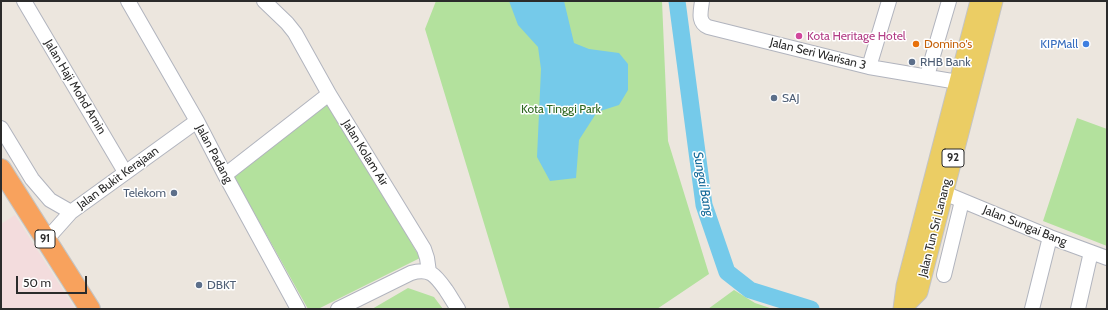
<!DOCTYPE html>
<html>
<head>
<meta charset="utf-8">
<style>
	body { margin:0 }
	#map { position:relative; width:1108px; height:310px; overflow:hidden; background:#ece6de; font-family:Cabin,sans-serif }
	canvas { display:block }
	.frame { position:absolute; inset:0; border:2px solid #2b2b2b; pointer-events:none }
	.scale { position:absolute; left:16px; top:276px; width:71px; height:18px; box-sizing:border-box; border:2px solid #2b2b2b; border-top:0; padding-left:5px; font-size:12px; line-height:14px; white-space:nowrap; color:#2b2b2b; -webkit-text-stroke:3px #fff; paint-order:stroke }
</style>
</head>
<body>
<div id="map">
<canvas width="1108" height="310"></canvas>
<div class="frame"></div>
<div class="scale">50 m</div>
</div>
<script>
const g = document.querySelector('canvas').getContext('2d');
g.lineJoin = 'round';
function fill(path, color) {
  g.fillStyle = color;
  g.fill(path, 'evenodd');
}
function strokePath(path, color, width, dash) {
  g.strokeStyle = color;
  g.lineWidth = width;
  g.lineCap = dash ? 'butt' : 'round';
  g.setLineDash(dash || []);
  g.stroke(path);
}
function drawText(font, color, halo, rows, align = 'center') {
  g.font = font + ' Cabin,sans-serif';
  g.lineWidth = 3;
  g.setLineDash([]);
  g.textBaseline = 'middle';
  g.strokeStyle = halo;
  g.fillStyle = color;
  for (const [text, x, y, turn = 0] of rows) {
    g.save();
    g.translate(x, y);
    g.rotate((+turn || 0) * Math.PI / 180);
    g.textAlign = isNaN(turn) ? turn : align;
    if (halo) g.strokeText(text, 0, 0);
    g.fillText(text, 0, 0);
    g.restore();
  }
}
fill(new Path2D(`
	M15,215L75,309H1V224Z`), '#f3dcdd');
fill(new Path2D(`
	M436,1H662L668,141L709,274L657,309H510L425,29Z
	M324,103L332,104L420,258L318,309H308L233,175Z
	M1077,118L1107,129V246L1043,221Z
	M408,288L434,297L443,309H372Z
	M734,290L755,303L773,309H708Z`), '#b3e19d');
fill(new Path2D(`
	M509,1H564L574,43L589,49L619,53L628,64V90L619,105L597,112L579,140L576,178L550,181L537,157L541,69L538,47L518,25Z`), '#75caea');
strokePath(new Path2D(`
	M677,1L704,205L727,272L750,290L811,309`), '#75caea', 17);
const minor = new Path2D(`
	M24,1L125,172
	M128,1L197,121L225,175L298,309
	M264,1L287,23L295,33L329,94L424,249L427,258L429,272
	M702,1C701,11 697,22 708,27L869,67L958,82
	M869,67L889,1
	M927,76L949,1
	M1,128L32,179L50,200L71,212
	M225,175L329,94
	M944,193L1050,237L1107,258
	M46,240L71,212L197,121
	M944,275L962,201
	M338,309L411,273C430,267 436,276 446,290C450,296 454,303 458,309
	M1032,309L1050,237
	M1078,309L1091,252`);
const major = new Path2D(`
	M902,309L919,292L994,1
	M902,309L905,286L979,1`);
const highway = new Path2D(`
	M1,169L90,309`);
strokePath(minor, '#b1b4be', 16);
strokePath(major, '#c4c4c4', 19);
strokePath(highway, '#c4c4c4', 22);
strokePath(minor, '#fff', 14);
strokePath(major, '#ebcd64', 17);
strokePath(highway, '#f8a25d', 20);
for (const [x, y, r, color] of [
	[799,36,4,"#d1479c"],
	[916,44,4,"#e8710a"],
	[1086,44,4,"#3f7fe0"],
	[912,62,4,"#5c6f8a"],
	[774,98,4,"#5c6f8a"],
	[174,193,4,"#5c6f8a"],
	[199,285,4,"#5c6f8a"]
]) {
  const dot = new Path2D();
  dot.arc(x, y, r, 0, 2 * Math.PI);
  g.fillStyle = color;
  g.fill(dot);
  strokePath(dot, '#fff', 1.5);
}
for (const [x, y, w] of [
	[953,158,22],
	[45,239,20]
]) {
  const box = new Path2D();
  box.roundRect(x - w / 2, y - 9, w, 18, 3);
  g.fillStyle = '#fff';
  g.fill(box);
  strokePath(box, '#2b2b2b', 1);
}
drawText('bold 11px', '#2b2b2b', null, [
	["92",953,158],
	["91",45,239]
]);
drawText('12px', '#b23c85', '#fff', [
	["Kota Heritage Hotel",807,36]
], 'left');
drawText('12px', '#c56008', '#fff', [
	["Domino's",924,44]
], 'left');
drawText('12px', '#366cbe', '#fff', [
	["KIPMall",1078,44]
], 'right');
drawText('12px', '#2b2b2b', '#fff', [
	["Jalan Seri Warisan 3",818,54,14],
	["Jalan Haji Mohd Amin",75,87,59],
	["Jalan Kolam Air",365,153,58],
	["Jalan Padang",214,154,62],
	["Jalan Bukit Kerajaan",118,178,-36],
	["Jalan Sungai Bang",1025,226,22],
	["Jalan Tun Sri Lanang",935,228,-76]
]);
drawText('12px', '#4e5e75', '#fff', [
	["RHB Bank",920,62],
	["SAJ",782,98],
	["Telekom",166,193,"right"],
	["DBKT",207,285]
], 'left');
drawText('12px', '#2c661d', '#fff', [
	["Kota Tinggi Park",561,109]
]);
drawText('italic 13px', '#136998', '#fff', [
	["Sungai Bang",703,184,80]
]);
</script>
</body>
</html>
